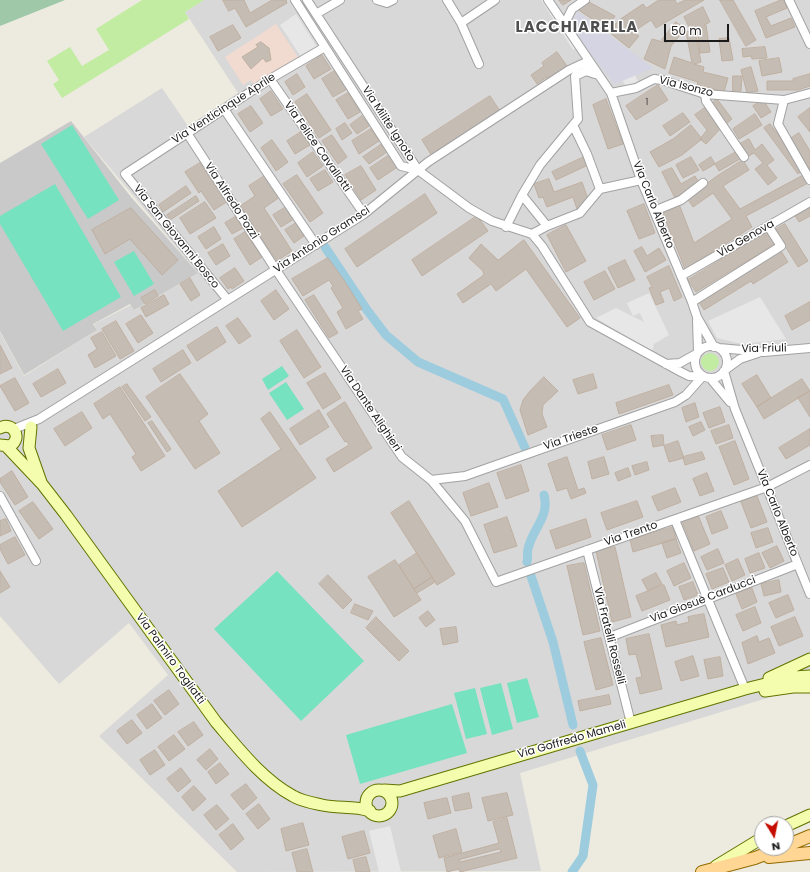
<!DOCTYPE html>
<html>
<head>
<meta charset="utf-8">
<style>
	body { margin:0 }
	#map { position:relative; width:810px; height:872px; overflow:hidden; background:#edeadf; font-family:Poppins,sans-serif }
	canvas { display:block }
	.north { position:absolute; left:754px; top:816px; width:40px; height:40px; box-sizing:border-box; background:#fff; border:1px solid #a4a4a4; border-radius:50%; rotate:170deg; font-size:11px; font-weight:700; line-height:16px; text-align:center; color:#1b1b1b }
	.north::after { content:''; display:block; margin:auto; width:14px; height:18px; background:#c60b00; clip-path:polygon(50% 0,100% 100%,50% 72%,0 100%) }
	.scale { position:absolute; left:664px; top:24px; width:65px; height:18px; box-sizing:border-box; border:2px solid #1b1b1b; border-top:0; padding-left:5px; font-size:12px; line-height:14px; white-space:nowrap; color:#1b1b1b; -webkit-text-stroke:3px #fff; paint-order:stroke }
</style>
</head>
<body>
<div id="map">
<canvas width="810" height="872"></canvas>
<div class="north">N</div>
<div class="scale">50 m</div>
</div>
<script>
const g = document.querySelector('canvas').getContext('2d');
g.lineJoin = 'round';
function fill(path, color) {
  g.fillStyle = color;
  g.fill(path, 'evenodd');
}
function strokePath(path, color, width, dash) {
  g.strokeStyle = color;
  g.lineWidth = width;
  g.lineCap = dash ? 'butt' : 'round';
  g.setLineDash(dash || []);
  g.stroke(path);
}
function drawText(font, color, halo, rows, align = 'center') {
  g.font = font + ' Poppins,sans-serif';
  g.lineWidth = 3;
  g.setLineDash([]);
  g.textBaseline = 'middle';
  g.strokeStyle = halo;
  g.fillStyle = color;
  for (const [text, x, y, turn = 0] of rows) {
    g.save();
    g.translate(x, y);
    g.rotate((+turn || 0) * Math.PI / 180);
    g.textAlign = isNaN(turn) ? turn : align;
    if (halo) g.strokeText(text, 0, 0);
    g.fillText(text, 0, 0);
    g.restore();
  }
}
fill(new Path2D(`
	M204,0H810V685L520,773L541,871L237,872L99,736L168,675L129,623L59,684L0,616V332L24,376L97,330L94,324L131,305L134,310L198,273L84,137L162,88L188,126L238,93L185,12Z`), '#d9d8d8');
fill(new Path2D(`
	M71,121L131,197L198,273L134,310L130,304L93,324L97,330L24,375L0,331V163Z`), '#c9c9c9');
fill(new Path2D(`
	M276,24L298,57L254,85L251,80L243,85L225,57Z`), '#f1dbd1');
fill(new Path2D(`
	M142,0H204L185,12L189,19L62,98L53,84L59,80L47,61L70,47L82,66L109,50L96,29Z
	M701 362a9 9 0 1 1 18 0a9 9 0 1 1-18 0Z`), '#c1eca1');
fill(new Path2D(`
	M0,0H65L0,26Z`), '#9fc8a8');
fill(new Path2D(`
	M72,125L119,200L88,219L41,144Z
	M55,184L121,297L63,331L0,224V216Z
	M134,251L154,284L134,296L114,262Z
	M282,366L289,376L268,390L262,379Z
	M286,382L304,409L287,420L269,393Z
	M277,571L364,661L301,721L214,629Z
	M527,678L539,717L517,723L507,683Z
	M501,683L513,729L492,735L480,688Z
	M475,688L487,734L466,739L454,693Z
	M452,704L467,753L360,784L346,735Z`), '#77e2bf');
fill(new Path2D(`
	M541,0H545L576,48L573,50Z
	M296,14L317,47L301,57L280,25Z
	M635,75L638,81L636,88H627L622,80Z
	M649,293L669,335L654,344L652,352L596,318L616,308L644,322L640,313L633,316L627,303Z
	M760,297L786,339L742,344L717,338L708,321Z
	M390,826L401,872H379L369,831Z`), '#e7e7e7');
fill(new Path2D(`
	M577,11L653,68L615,84L571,30Z`), '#d5d4e3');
strokePath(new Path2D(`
	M325,247L367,310L386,335L418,362L503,399L525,448
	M527,562C528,558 527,553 528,549C532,529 550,517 544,495
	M531,576L553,642L573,725
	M572,872L583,856L593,785L580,751`), '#9cccde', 9);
const building = new Path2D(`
	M223,0H244L250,13L272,0H286L287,3L246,27L235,8L229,11Z
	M559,0H571L563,5Z
	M659,0H675L677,4L685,0H704L656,28L651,20L633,32L639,36L629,48L609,32L619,20L643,4L646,8Z
	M720,0H733L756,40L746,46Z
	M781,0H784L787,8L766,17L771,26L791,18L795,27L766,38L755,11Z
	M587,1L615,16L607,29L577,9Z
	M703,7L710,22L704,25H706L710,52L700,53L697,29L691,31L684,17Z
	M676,22L685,29L671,46L665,69L644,59L652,39L667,43L662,40Z
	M233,25L241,38L218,51L210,37Z
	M695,31L701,62L694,64L704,67L703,72L728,78L724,92L697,85L698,82L669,73L674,57L692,63L686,32Z
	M729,38L733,60L722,61L719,39Z
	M261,42L269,48L271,60L266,62L263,58L251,69L242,57L258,47L256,45Z
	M765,47L767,58L752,59L751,56L743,57L742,49Z
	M557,52L567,66L549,79L547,77L537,84L531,75L544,66L542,63Z
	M322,55L331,69L314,79L306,66Z
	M779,58L782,72L762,76L759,61Z
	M751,67L758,91L747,93L741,70Z
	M336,70L347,89L333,97L322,79Z
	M297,74L305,87L293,95L285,82Z
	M810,74V86L798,90H767V81H794L793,79Z
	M733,76H742L741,91H733Z
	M658,85L668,100L636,120L626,106Z
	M271,91L283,109L271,116L260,99Z
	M348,93L360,112L348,119L336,100Z
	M307,94L331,130L319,138L295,102Z
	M490,96L500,111L432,156L422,140Z
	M606,99L623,144L608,149L593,105Z
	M717,99L732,119L726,124L711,104Z
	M763,100L771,112L761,118L753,106Z
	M251,106L263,123L250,132L238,114Z
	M706,107L722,127L706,144L700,139L707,130L695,115Z
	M810,108V132L798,117Z
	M683,113L690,122L670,136L663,126Z
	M755,114L762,125L739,139L733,129Z
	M362,116L369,126L357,134L350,125Z
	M345,123L352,133L342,140L336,129Z
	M770,124L804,169L798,174L764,128Z
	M691,125L702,139L682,155L659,167L650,152L673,139Z
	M371,129L379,141L359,154L352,141Z
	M301,132L310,145L295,154L287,141Z
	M799,133L810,151V170L790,139Z
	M332,135L347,157L338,164L322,141Z
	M749,139L755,150L762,144L774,160L767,165L777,178L768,185L755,169L763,163L754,153L747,157L740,144Z
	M272,140L288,162L276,171L261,148Z
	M382,144L387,152L369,164L363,157Z
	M313,152L323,166L307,177L298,163Z
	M736,152L740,159L719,171L715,164Z
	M391,154L399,166L378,180L370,168Z
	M584,157L588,165L556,180L552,172Z
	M691,157L699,170L683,178L676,165Z
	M711,157L715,164L703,171L699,165Z
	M743,160L749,170L723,186L740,209L805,174L810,182L746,216L752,227L685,269L662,211L679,204L694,243L732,219L713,193L693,207L687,198L717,176Z
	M200,163L213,183L215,181L228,201L214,210L201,191L199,193L185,172Z
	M361,166L376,190L361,200L345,175Z
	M672,168L681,184L695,176L700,185L676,200L662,172Z
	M325,170L333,182L318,191L310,179Z
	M266,175L280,197L264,208L292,251L277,261L240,206L255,196L249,186Z
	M297,175L323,213L310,222L283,184Z
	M549,179L554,192L582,182L588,199L584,201L586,204L577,209L573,197L547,207L543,197L539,198L534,184Z
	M186,186L191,193L163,212L159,205Z
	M425,194L437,213L357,267L345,249Z
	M196,196L199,201L170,220L167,215Z
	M205,202L216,218L190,234L180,218Z
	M644,204L655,233L639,239L627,211Z
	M810,204V216L799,222L794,214Z
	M286,207L294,219L281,227L273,215Z
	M131,208L178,260L162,275L130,239L105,254L92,230Z
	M477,216L488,231L422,276L412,260Z
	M235,217L243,228L232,234L225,223Z
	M296,223L304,236L294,243L285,230Z
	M785,224L808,261L798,267L775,230Z
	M566,225L586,261L566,272L547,235Z
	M214,227L221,239L206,249L198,237Z
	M245,232L262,257L250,265L234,239Z
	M767,232L775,244L696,292L688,280Z
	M524,240L580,318L567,327L526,269L496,291L491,284L463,303L457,294L484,275L483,271L469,258L481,244L498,260Z
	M223,244L230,256L216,265L208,253Z
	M642,247L647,256L659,248L666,260L645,272L634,251Z
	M781,251L788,262L753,284L751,281L704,310L699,302Z
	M328,258L344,280L362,309L358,311L363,319L346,329L337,312L343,308L331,288L333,286L329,280L303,296L292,279Z
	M625,260L635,280L618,288L608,268Z
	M669,266L682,297L674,301L669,288L660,292L664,302L656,305L649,288L652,287L647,277Z
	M235,268L244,281L232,289L231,287L228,289L220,278Z
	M605,271L615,289L594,300L584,282Z
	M190,278L200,295L191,301L180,284Z
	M155,290L158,296L145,304L141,298Z
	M276,290L289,309L274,320L261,301Z
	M164,295L169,304L146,317L141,308Z
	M314,295L338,333L329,338L305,300Z
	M810,302V320L792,330L785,316Z
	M141,315L153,333L138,343L126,324Z
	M238,318L251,336L239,344L226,326Z
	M116,321L134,351L120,359L102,329Z
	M217,327L226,342L197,361L187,346Z
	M297,330L321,367L304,378L280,341Z
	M102,332L116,356L95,368L88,355L97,349L91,338Z
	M0,345L12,368L0,374Z
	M183,350L191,363L161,382L153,369Z
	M58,369L66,383L41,397L33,384Z
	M325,373L341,398L323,409L307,383Z
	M180,374L208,414L199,421L220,453L195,469L146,397Z
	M593,374L597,388L578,394L573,380Z
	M757,375L771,398L757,407L742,384Z
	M544,377L558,391L543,405L542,414L547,427L528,435L520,410L523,400L530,391Z
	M15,378L29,403L15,411L0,386Z
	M802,379L810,391L764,419L757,407Z
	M127,384L151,417L145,421L122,387Z
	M669,385L673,395L619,414L616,403Z
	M120,387L165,456L141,471L132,457L136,454L110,414L103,419L94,404Z
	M810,391V417L798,398Z
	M345,402L372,448L334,472L326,459L349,445L347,441L345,442L327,414Z
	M695,403L699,417L686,422L682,408Z
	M720,407L725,422L709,428L703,413Z
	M319,410L329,427L300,445L290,429Z
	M82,412L92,428L65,446L54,429Z
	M270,412L316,478L242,527L218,491L281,449L261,419Z
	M152,421L171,449L167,452L148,423Z
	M701,422L705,430L693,436L689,427Z
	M631,425L636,440L607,450L602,435Z
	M729,425L733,438L716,444L711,431Z
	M810,429V445L786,459L779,448Z
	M663,435L664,445L653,447L651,436Z
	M678,441L684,458L669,462L664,446Z
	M735,441L749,479L734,485L719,447Z
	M702,452L705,459L685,465L683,457Z
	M567,457L578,490L584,488L586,493L571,499L567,488L557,491L548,464Z
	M604,457L609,474L592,479L588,462Z
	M647,462L649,470L635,475L632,466Z
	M521,465L529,491L506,499L497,473Z
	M628,468L631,476L618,481L615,473Z
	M12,471L28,497L15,505L0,482V479Z
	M707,473L714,491L700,496L693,479Z
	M489,483L498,507L471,516L463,493Z
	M675,488L681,502L658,511L652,497Z
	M757,496L767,522L751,528L741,502Z
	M409,501L455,574L437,585L391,513Z
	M637,501L643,517L607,530L601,513Z
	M33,502L53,529L39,539L19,511Z
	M721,511L728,528L712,534L706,517Z
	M697,513L710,544L694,551L681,519Z
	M507,517L517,546L494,553L484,525Z
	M6,519L11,531L0,536V521Z
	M586,519L591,537L556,549L550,531Z
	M673,527L676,539L633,552L630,540Z
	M768,528L773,542L756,548L751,533Z
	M15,537L25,555L8,564L0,549V545Z
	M676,539L681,553L667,558L662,543Z
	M777,546L784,561L770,568L762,553Z
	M615,547L631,617L612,622L596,551Z
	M718,549L724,563L707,570L701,557Z
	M417,553L432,577L414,589L399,565Z
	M759,553L765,568L750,573L745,559Z
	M738,559L745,575L732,581L725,565Z
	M395,560L421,600L394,617L368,577Z
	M584,563L600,631L583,635L567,566Z
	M684,563L691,578L674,586L667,571Z
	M723,568L729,582L712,589L706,574Z
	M0,571L10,587L0,593Z
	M656,573L662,584L648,591L642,580Z
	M328,575L352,600L343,609L319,584Z
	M432,577L435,582L417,593L414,589Z
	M779,580L781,592L764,596L761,584Z
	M693,582L698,595L684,600L679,587Z
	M664,585L670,600L642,611L636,596Z
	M752,588L757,602L742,609L736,594Z
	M788,595L794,610L776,618L769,603Z
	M355,604L373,611L368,620L351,613Z
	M755,607L761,623L743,631L736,615Z
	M428,611L435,620L426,627L419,618Z
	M704,614L709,637L666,647L661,625L676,621L677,625L689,622L688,617Z
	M376,617L409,651L399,661L366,628Z
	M795,617L803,636L779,646L771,627Z
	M456,627L458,642L443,645L440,629Z
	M649,634L662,689L640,694L636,678L642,677L636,654L629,655L626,639Z
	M757,636L759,642L769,638L775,653L748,664L742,643Z
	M601,638L613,685L596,690L584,642Z
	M693,656L699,676L681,681L675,662Z
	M720,657L723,676L708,679L704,660Z
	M169,690L179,704L165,715L154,701Z
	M609,695L611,704L580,711L578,701Z
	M152,704L162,718L147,729L137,715Z
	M132,720L142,733L127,744L117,731Z
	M194,722L203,735L188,746L178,732Z
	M174,735L185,749L169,761L158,747Z
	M210,749L218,759L206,770L197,760Z
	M155,750L165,765L150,775L140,760Z
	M220,763L229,774L216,784L208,772Z
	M181,768L191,781L178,792L167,779Z
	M246,784L257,798L243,810L231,795Z
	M194,786L206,799L193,811L182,797Z
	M469,793L472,808L455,811L452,797Z
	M507,793L513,815L488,821L482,798Z
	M447,798L451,813L428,819L424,803Z
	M259,804L270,819L258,829L246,814Z
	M217,805L229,819L216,830L204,815Z
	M507,818L517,858L460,872L459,869L447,872L444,858L499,843L493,822ZM500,849L501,852L460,862L459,860Z
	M303,823L309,845L286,851L281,829Z
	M233,824L244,839L231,850L219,835Z
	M456,829L462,852L439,858L433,836Z
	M364,831L370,853L348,859L342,837Z
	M307,849L313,872H297L292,853Z
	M366,857L370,872H356L353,860Z`);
fill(building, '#c5bcb3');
strokePath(building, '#c0b0a1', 1);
const street = new Path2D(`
	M295,0L401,166L418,170
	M307,0L418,170L469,208L492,221L532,234L542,246L590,322L681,372L689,376L704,377
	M377,0L387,3L393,0
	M447,0L461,23L479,64
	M548,0L611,93L641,180L692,302L697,317L714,347
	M789,0L810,44
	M316,14L340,0
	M461,23L495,0
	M564,25L572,9L585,0
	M270,79L364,214
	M611,93L636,88L654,79L662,80L705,94L784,100L810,93
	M705,94L706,101L744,157
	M784,100L778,124L810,180
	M224,109L316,245
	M573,125L587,154L600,189
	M187,133L276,270L402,457L431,480L465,521L496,582L767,487L810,465
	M522,195L540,165L578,119L575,76L586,71L595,74
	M654,211L681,200L703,183
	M547,226L580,213L600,189L641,180
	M506,227L522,195L547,226L532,234
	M681,276L810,202
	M227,299L125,174L270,79L325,47
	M692,302L781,246L768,226
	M697,320L698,352
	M695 362a16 16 0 1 1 32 0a16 16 0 1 1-32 0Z
	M719,348L764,352L810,348
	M666,364L680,363L696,354
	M725,370L740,359L758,353
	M724,371L735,409L810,594
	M710,378L730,402
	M14,429L39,419L364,214L428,162L569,70L584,63L598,75
	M431,480L465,476L675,402L686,395L702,377
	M0,496L36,561
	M675,520L745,689
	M587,550L631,723
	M610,637L798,564`);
const secondary = new Path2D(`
	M31,427L29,448L41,482
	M0,428C13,421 23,438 10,446L0,445
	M7,447L42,484L66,515L216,722C239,749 262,779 293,796C301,801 313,803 322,805C339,809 353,805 370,811
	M769,678L810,659
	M765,691L793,687H810
	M384,790L400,791L745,689L794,677L810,676
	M366 803a13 13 0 1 1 26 0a13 13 0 1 1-26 0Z
	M786,826L810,815
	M716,866L762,838`);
const primary = new Path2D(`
	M786,846L810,836
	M769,857L810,853
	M702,872L755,858L781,848`);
strokePath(street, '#a2a2a2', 10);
strokePath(secondary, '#617400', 13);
strokePath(primary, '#926a00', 14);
strokePath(street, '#fff', 8);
strokePath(secondary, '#f4fdae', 11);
strokePath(primary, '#ffd693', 12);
drawText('9px', '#464341', null, [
	["1",647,103]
]);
drawText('11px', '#1b1b1b', '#fff', [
	["Via Isonzo",686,87,14],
	["Via Venticinque Aprile",224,109,-33],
	["Via Milite Ignoto",388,124,57],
	["Via Felice Cavallotti",317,147,55],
	["Via Alfredo Pozzi",231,201,57],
	["Via Carlo Alberto",653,205,68],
	["Via San Giovanni Bosco",176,237,51],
	["Via Genova",746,239,-30],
	["Via Antonio Gramsci",322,240,-33],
	["Via Friuli",764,349,-1],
	["Via Dante Alighieri",370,409,56],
	["Via Trieste",571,438,-19],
	["Via Carlo Alberto",777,513,68],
	["Via Trento",631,534,-19],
	["Via Giosuè Carducci",703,600,-21],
	["Via Fratelli Rosselli",609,636,76],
	["Via Palmiro Togliatti",170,659,54],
	["Via Goffredo Mameli",572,740,-16]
]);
g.letterSpacing = '1px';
drawText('bold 15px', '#4e4e4e', '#fff', [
	["LACCHIARELLA",577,28]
]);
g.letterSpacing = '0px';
</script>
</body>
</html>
